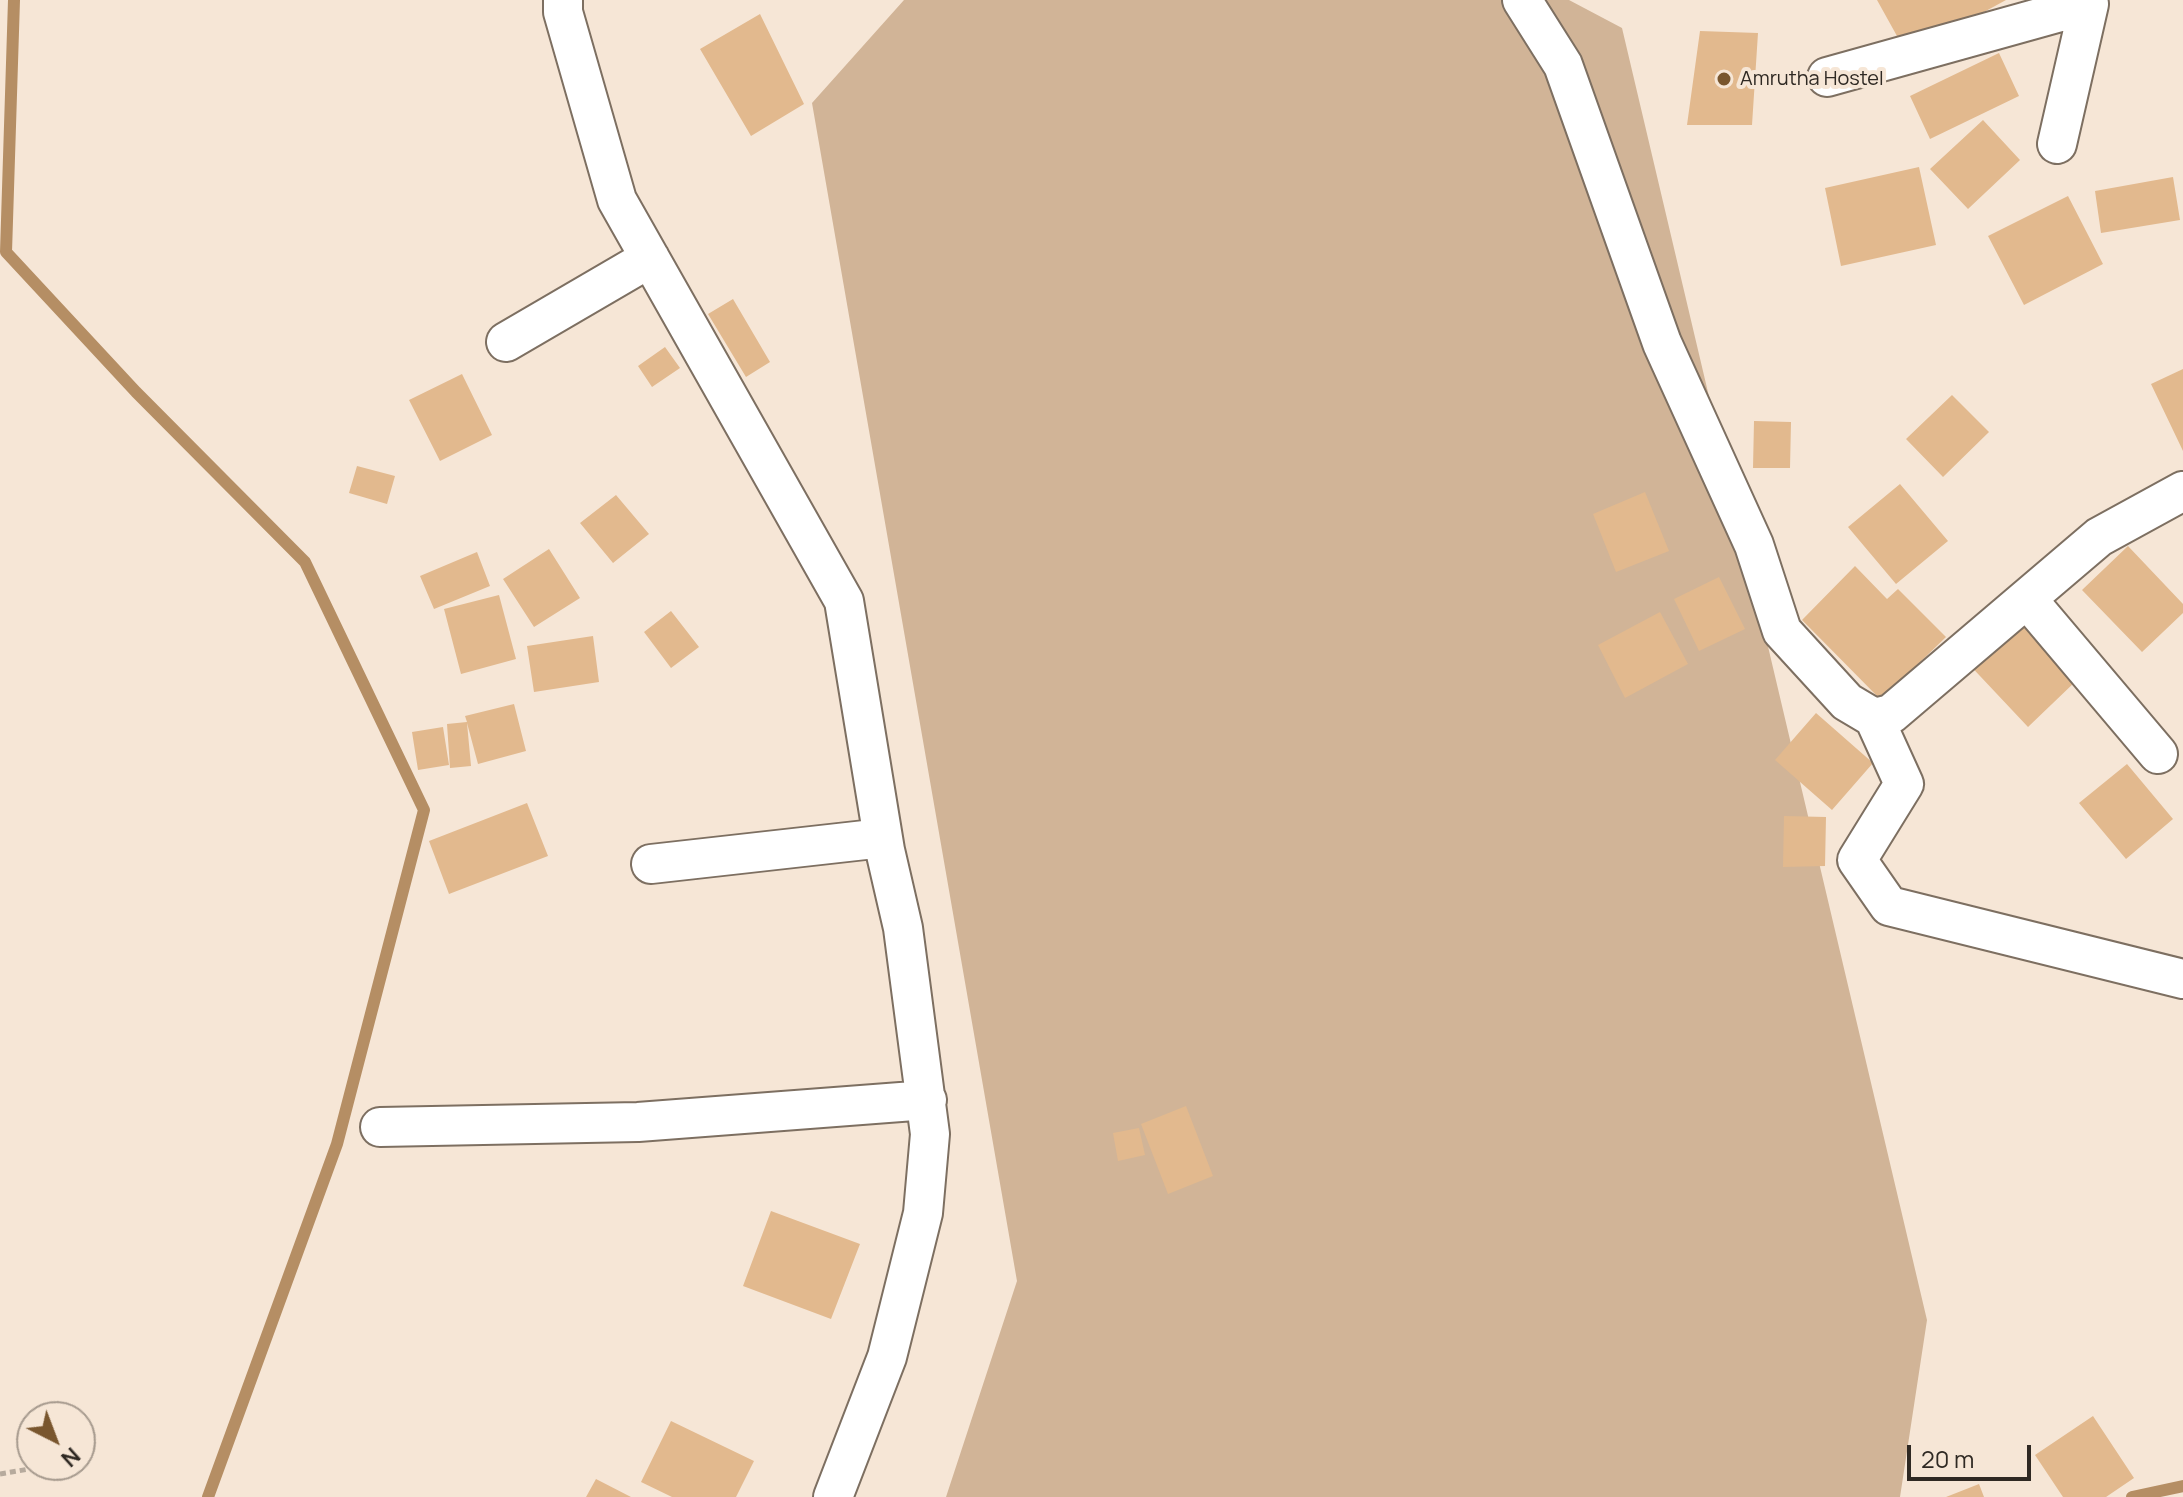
<!DOCTYPE html>
<html>
<head>
<meta charset="utf-8">
<style>
	body { margin:0 }
	#map { position:relative; width:2183px; height:1497px; overflow:hidden; background:#f6e6d6; font-family:Manrope,sans-serif }
	canvas { display:block }
	.north { position:absolute; left:16px; top:1401px; width:80px; height:80px; box-sizing:border-box; background:#f6e6d6; border:2px solid #a69a8e; border-radius:50%; rotate:138deg; font-size:22px; font-weight:700; line-height:32px; text-align:center; color:#2f2923 }
	.north::after { content:''; display:block; margin:auto; width:28px; height:36px; background:#79562e; clip-path:polygon(50% 0,100% 100%,50% 72%,0 100%) }
	.scale { position:absolute; left:1907px; top:1445px; width:124px; height:36px; box-sizing:border-box; border:4px solid #2f2923; border-top:0; padding-left:10px; font-size:24px; line-height:28px; white-space:nowrap; color:#2f2923; -webkit-text-stroke:6px #f6e6d6; paint-order:stroke }
</style>
</head>
<body>
<div id="map">
<canvas width="2183" height="1497"></canvas>
<div class="north">N</div>
<div class="scale">20 m</div>
</div>
<script>
const g = document.querySelector('canvas').getContext('2d');
g.lineJoin = 'round';
function fill(path, color) {
  g.fillStyle = color;
  g.fill(path, 'evenodd');
}
function strokePath(path, color, width, dash) {
  g.strokeStyle = color;
  g.lineWidth = width;
  g.lineCap = dash ? 'butt' : 'round';
  g.setLineDash(dash || []);
  g.stroke(path);
}
function drawText(font, color, halo, rows, align = 'center') {
  g.font = font + ' Manrope,sans-serif';
  g.lineWidth = 8;
  g.setLineDash([]);
  g.textBaseline = 'middle';
  g.strokeStyle = halo;
  g.fillStyle = color;
  for (const [text, x, y, turn = 0] of rows) {
    g.save();
    g.translate(x, y);
    g.rotate((+turn || 0) * Math.PI / 180);
    g.textAlign = isNaN(turn) ? turn : align;
    if (halo) g.strokeText(text, 0, 0);
    g.fillText(text, 0, 0);
    g.restore();
  }
}
fill(new Path2D(`
	M904,0H1569L1622,28L1927,1320L1900,1497H946L1017,1281L812,103Z`), '#d1b497');
strokePath(new Path2D(`
	M14,0L6,252L136,392L305,562L424,810L337,1144L208,1497
	M2132,1497L2183,1486`), '#b58e64', 12);
fill(new Path2D(`
	M1877,0H2006L1907,54Z
	M760,14L804,104L751,136L700,49Z
	M1700,31L1758,33L1752,125H1687Z
	M1999,53L2019,96L1930,139L1910,96Z
	M1983,120L2020,160L1968,209L1930,169Z
	M1919,167L1936,245L1841,266L1825,188Z
	M2173,177L2180,220L2101,233L2095,191Z
	M2068,196L2103,264L2024,305L1988,236Z
	M733,299L770,362L746,377L708,314Z
	M665,347L680,368L652,387L638,366Z
	M2183,369V451L2151,384Z
	M462,374L492,435L440,461L409,400Z
	M1952,395L1989,432L1943,477L1906,439Z
	M1754,421L1791,422L1790,468H1753Z
	M357,466L395,476L387,504L349,493Z
	M1900,484L1948,541L1896,584L1848,527Z
	M1645,492L1669,551L1616,572L1593,514Z
	M616,495L649,534L613,563L580,523Z
	M2128,546L2183,604V613L2142,652L2082,590Z
	M549,549L580,598L534,627L503,579Z
	M477,552L490,586L434,609L420,576Z
	M1855,566L1887,599L1898,589L1946,637L1881,700L1802,620Z
	M1719,577L1745,629L1699,651L1674,599Z
	M499,595L516,659L461,674L444,609Z
	M671,611L699,647L671,668L644,632Z
	M1660,612L1688,664L1625,698L1598,645Z
	M2012,614L2076,681L2028,727L1964,659Z
	M593,636L599,682L534,692L527,646Z
	M514,704L526,751L478,764L467,723L471,766L450,768L447,724L467,722L465,716Z
	M1816,713L1873,763L1832,810L1775,760Z
	M443,727L449,765L418,770L412,732Z
	M2127,764L2173,819L2126,859L2079,803Z
	M527,803L548,856L449,894L429,841Z
	M1784,816L1826,817L1825,866L1783,867Z
	M1186,1106L1213,1176L1168,1194L1141,1124Z
	M1139,1128L1145,1155L1118,1161L1113,1133Z
	M771,1211L860,1244L831,1319L743,1286Z
	M2093,1416L2134,1478L2106,1497H2063L2035,1455Z
	M671,1421L754,1461L736,1497H672L641,1482Z
	M596,1479L631,1497H586Z
	M1979,1484L1984,1497H1946Z`), '#e2b98e');
const minor = new Path2D(`
	M563,0V12L617,200L844,601L885,850L903,928L930,1134L923,1213L887,1357L833,1497
	M1522,0L1563,65L1662,343L1754,545L1782,631L1847,702L1874,718L1891,714L2099,537L2183,491
	M1827,77L2089,4L2057,144
	M506,342L650,258
	M2027,599L2158,754
	M1874,718L1904,784L1857,860L1889,906L2183,979
	M651,864L883,838
	M380,1127L638,1122L927,1100`);
strokePath(minor, '#7d6f61', 42);
strokePath(new Path2D(`
	M0,1474L53,1465`), '#b6aa9d', 5, [6, 4]);
strokePath(minor, '#fff', 38);
for (const [x, y, r, color] of [
	[1724,79,8,"#79562e"]
]) {
  const dot = new Path2D();
  dot.arc(x, y, r, 0, 2 * Math.PI);
  g.fillStyle = color;
  g.fill(dot);
  strokePath(dot, '#f6e6d6', 3);
}
drawText('20px', '#2f2923', '#f6e6d6', [
	["Amrutha Hostel",1740,79]
], 'left');
</script>
</body>
</html>
